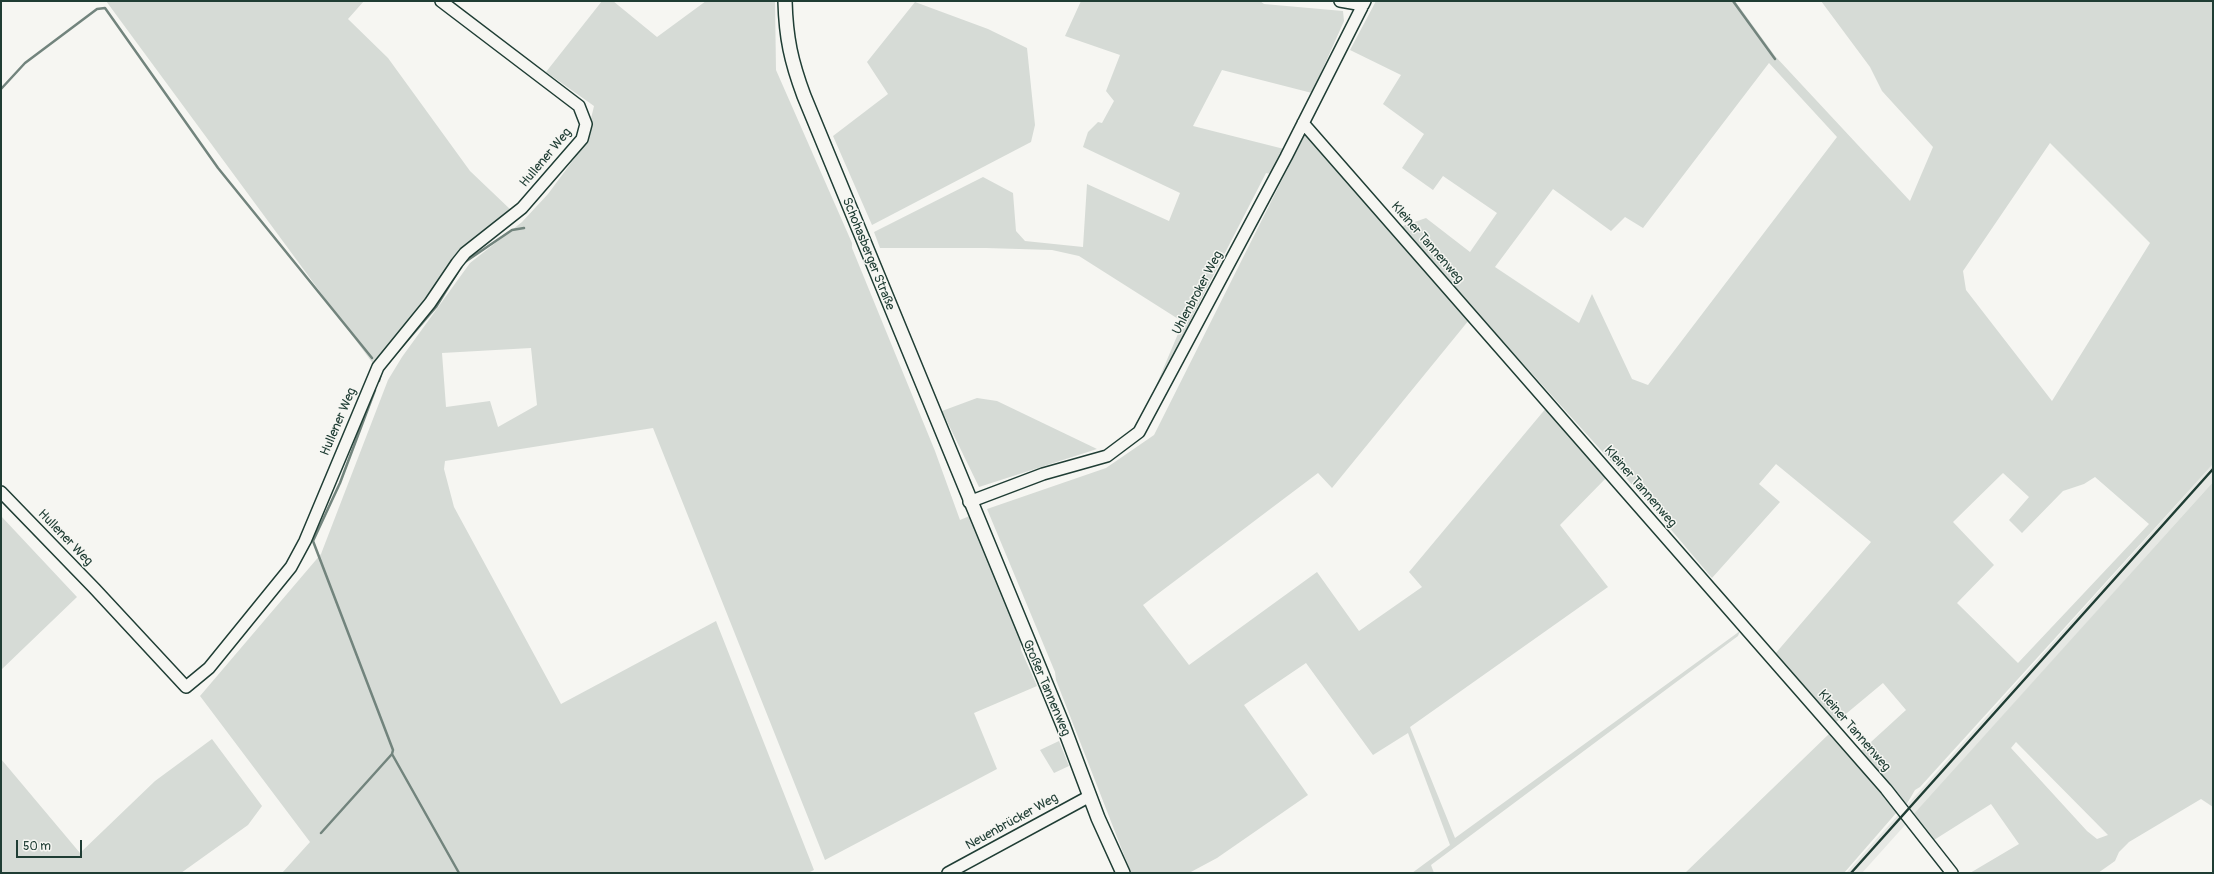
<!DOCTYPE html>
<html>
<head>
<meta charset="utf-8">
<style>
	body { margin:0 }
	#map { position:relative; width:2214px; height:874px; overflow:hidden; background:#f6f6f2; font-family:Pangolin,sans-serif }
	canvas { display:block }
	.frame { position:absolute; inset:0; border:2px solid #1f3d34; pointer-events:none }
	.scale { position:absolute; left:16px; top:840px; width:66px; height:18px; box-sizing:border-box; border:2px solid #1f3d34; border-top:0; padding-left:5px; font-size:12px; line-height:14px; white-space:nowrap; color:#1f3d34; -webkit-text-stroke:3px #f6f6f2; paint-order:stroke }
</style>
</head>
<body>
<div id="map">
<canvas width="2214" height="874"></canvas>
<div class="frame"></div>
<div class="scale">50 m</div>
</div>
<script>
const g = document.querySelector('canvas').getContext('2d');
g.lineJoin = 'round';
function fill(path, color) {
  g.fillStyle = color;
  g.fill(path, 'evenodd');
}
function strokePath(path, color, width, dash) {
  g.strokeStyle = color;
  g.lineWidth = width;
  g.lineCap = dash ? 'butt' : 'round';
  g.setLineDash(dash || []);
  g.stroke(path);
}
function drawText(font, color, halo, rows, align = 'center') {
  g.font = font + ' Pangolin,sans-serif';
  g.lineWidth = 3;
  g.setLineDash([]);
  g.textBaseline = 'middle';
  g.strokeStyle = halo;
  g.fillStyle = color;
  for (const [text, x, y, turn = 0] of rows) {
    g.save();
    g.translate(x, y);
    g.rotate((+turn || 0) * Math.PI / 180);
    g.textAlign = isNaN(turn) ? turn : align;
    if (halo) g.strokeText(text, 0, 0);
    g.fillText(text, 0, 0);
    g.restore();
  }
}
fill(new Path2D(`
	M2213,464V482L1862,873H1846Z`), '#e6e8e4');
fill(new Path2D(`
	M106,1H364L348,19L388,58L470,171L512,211L456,257L374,365Z
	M602,1H613L657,37L706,1H775L776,70L852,243V248L935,451L960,520L972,515L1020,639L1021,650L1037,686L974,713L997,769L825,860L653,428L445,461L444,469L454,507L561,704L716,621L814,870L808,873H282L310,842L200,696L321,554L388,380L402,357L470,263L522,222L548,194L585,144L594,106L546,72ZM531,348L537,405L498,427L490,401L446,407L442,353Z
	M1081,1H1260L1264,4L1343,11L1344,21L1312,93L1222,70L1193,126L1284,149L1271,174L1266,173L1190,321L1194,329L1150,400L1183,322L1079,256L1052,250L986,248H880L874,232L983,177L1013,193L1016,231L1025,241L1083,247L1087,184L1169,221L1180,193L1083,147L1088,132L1098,122L1102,123L1114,101L1106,91L1120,55L1065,36Z
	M1376,1H1735L1775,56L1910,201L1933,147L1882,91L1870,67L1821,1H2213V464L1920,787L1915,790L1905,807L1872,762L1860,752L1906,710L1883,683L1835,723L1775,654L1871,542L1776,464L1759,484L1780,502L1712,578L1645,499L1400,227L1426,218L1470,252L1497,213L1443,176L1433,190L1402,168L1424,134L1383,104L1401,75L1350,50ZM1769,63L1837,137L1648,385L1632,379L1592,294L1579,323L1495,267L1553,189L1611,231L1625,217L1643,228ZM2050,143L2150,243L2052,401L1966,290L1963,271ZM2003,473L2029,497L2009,520L2022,533L2063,491L2084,484L2095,477L2149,524L2018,663L1957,603L1994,565L1953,522Z
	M915,2L988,29L1027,48L1035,125L1031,142L872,225L833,136L888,94L867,62Z
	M1305,134L1469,320L1332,488L1318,473L1143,605L1189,665L1317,572L1359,631L1422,587L1409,572L1547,407L1607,477L1560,525L1608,587L1410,727L1455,838L1740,631L1738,636L1431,865L1434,873H1412L1450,845L1408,733L1373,755L1306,663L1244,705L1308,795L1217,858L1189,873H1131L1056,680L1055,672L987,509L1106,468L1154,435Z
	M977,398L997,401L1097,449L979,487L942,411Z
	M2213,482V807L2201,799L2129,842L2119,852L2115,861L2098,873H1970L2019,844L1991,804L1934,840L1912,816ZM2016,742L2108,835L2097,839L2087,831L2011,748Z
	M1,516L77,597L1,670Z
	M1830,733L1831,737L1877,786L1897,812L1844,873H1685Z
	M212,739L262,806L248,825L181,873H1V759L80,853L155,781Z
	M1059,741L1069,766L1054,773L1040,750Z`), '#d6dbd6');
strokePath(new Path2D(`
	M1733,1L1775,59
	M1,89L25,63L97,9L105,8L218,168L372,358
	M462,264L512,230L524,228
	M379,381L382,370L436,307L457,273
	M392,754L459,873
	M321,833L392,754L393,750L313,541L340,483L375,390`), '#72847d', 2.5);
const minor = new Path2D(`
	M1340,1L1363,5
	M1303,123L1886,789L1952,873
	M1,492L95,589L186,687L209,668L291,567L305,541L378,367L430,303L457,263L465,253L522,208L582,139L586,124L579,106L441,1
	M969,502L1043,474L1107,456L1139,432L1286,157L1365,1
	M948,873L1090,796`);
const tertiary = new Path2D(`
	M785,1C786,38 791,61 804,96L1063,725L1098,818L1123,873`);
strokePath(minor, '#1f3d34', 14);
strokePath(tertiary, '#1f3d34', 16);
strokePath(minor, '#f6f6f2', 11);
strokePath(tertiary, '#f6f6f2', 13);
strokePath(new Path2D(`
	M1851,873L2213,469`), '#1f3d34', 2.5);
drawText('13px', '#1f3d34', '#f6f6f2', [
	["Hullener Weg",546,158,-50],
	["Kleiner Tannenweg",1427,243,49],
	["Schohasberger Straße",868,254,68],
	["Uhlenbroker Weg",1198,293,-62],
	["Hullener Weg",339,422,-67],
	["Kleiner Tannenweg",1640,487,49],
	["Hullener Weg",65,538,46],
	["Großer Tannenweg",1046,688,67],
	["Kleiner Tannenweg",1854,731,49],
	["Neuenbrücker Weg",1012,822,-29]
]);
</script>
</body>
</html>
